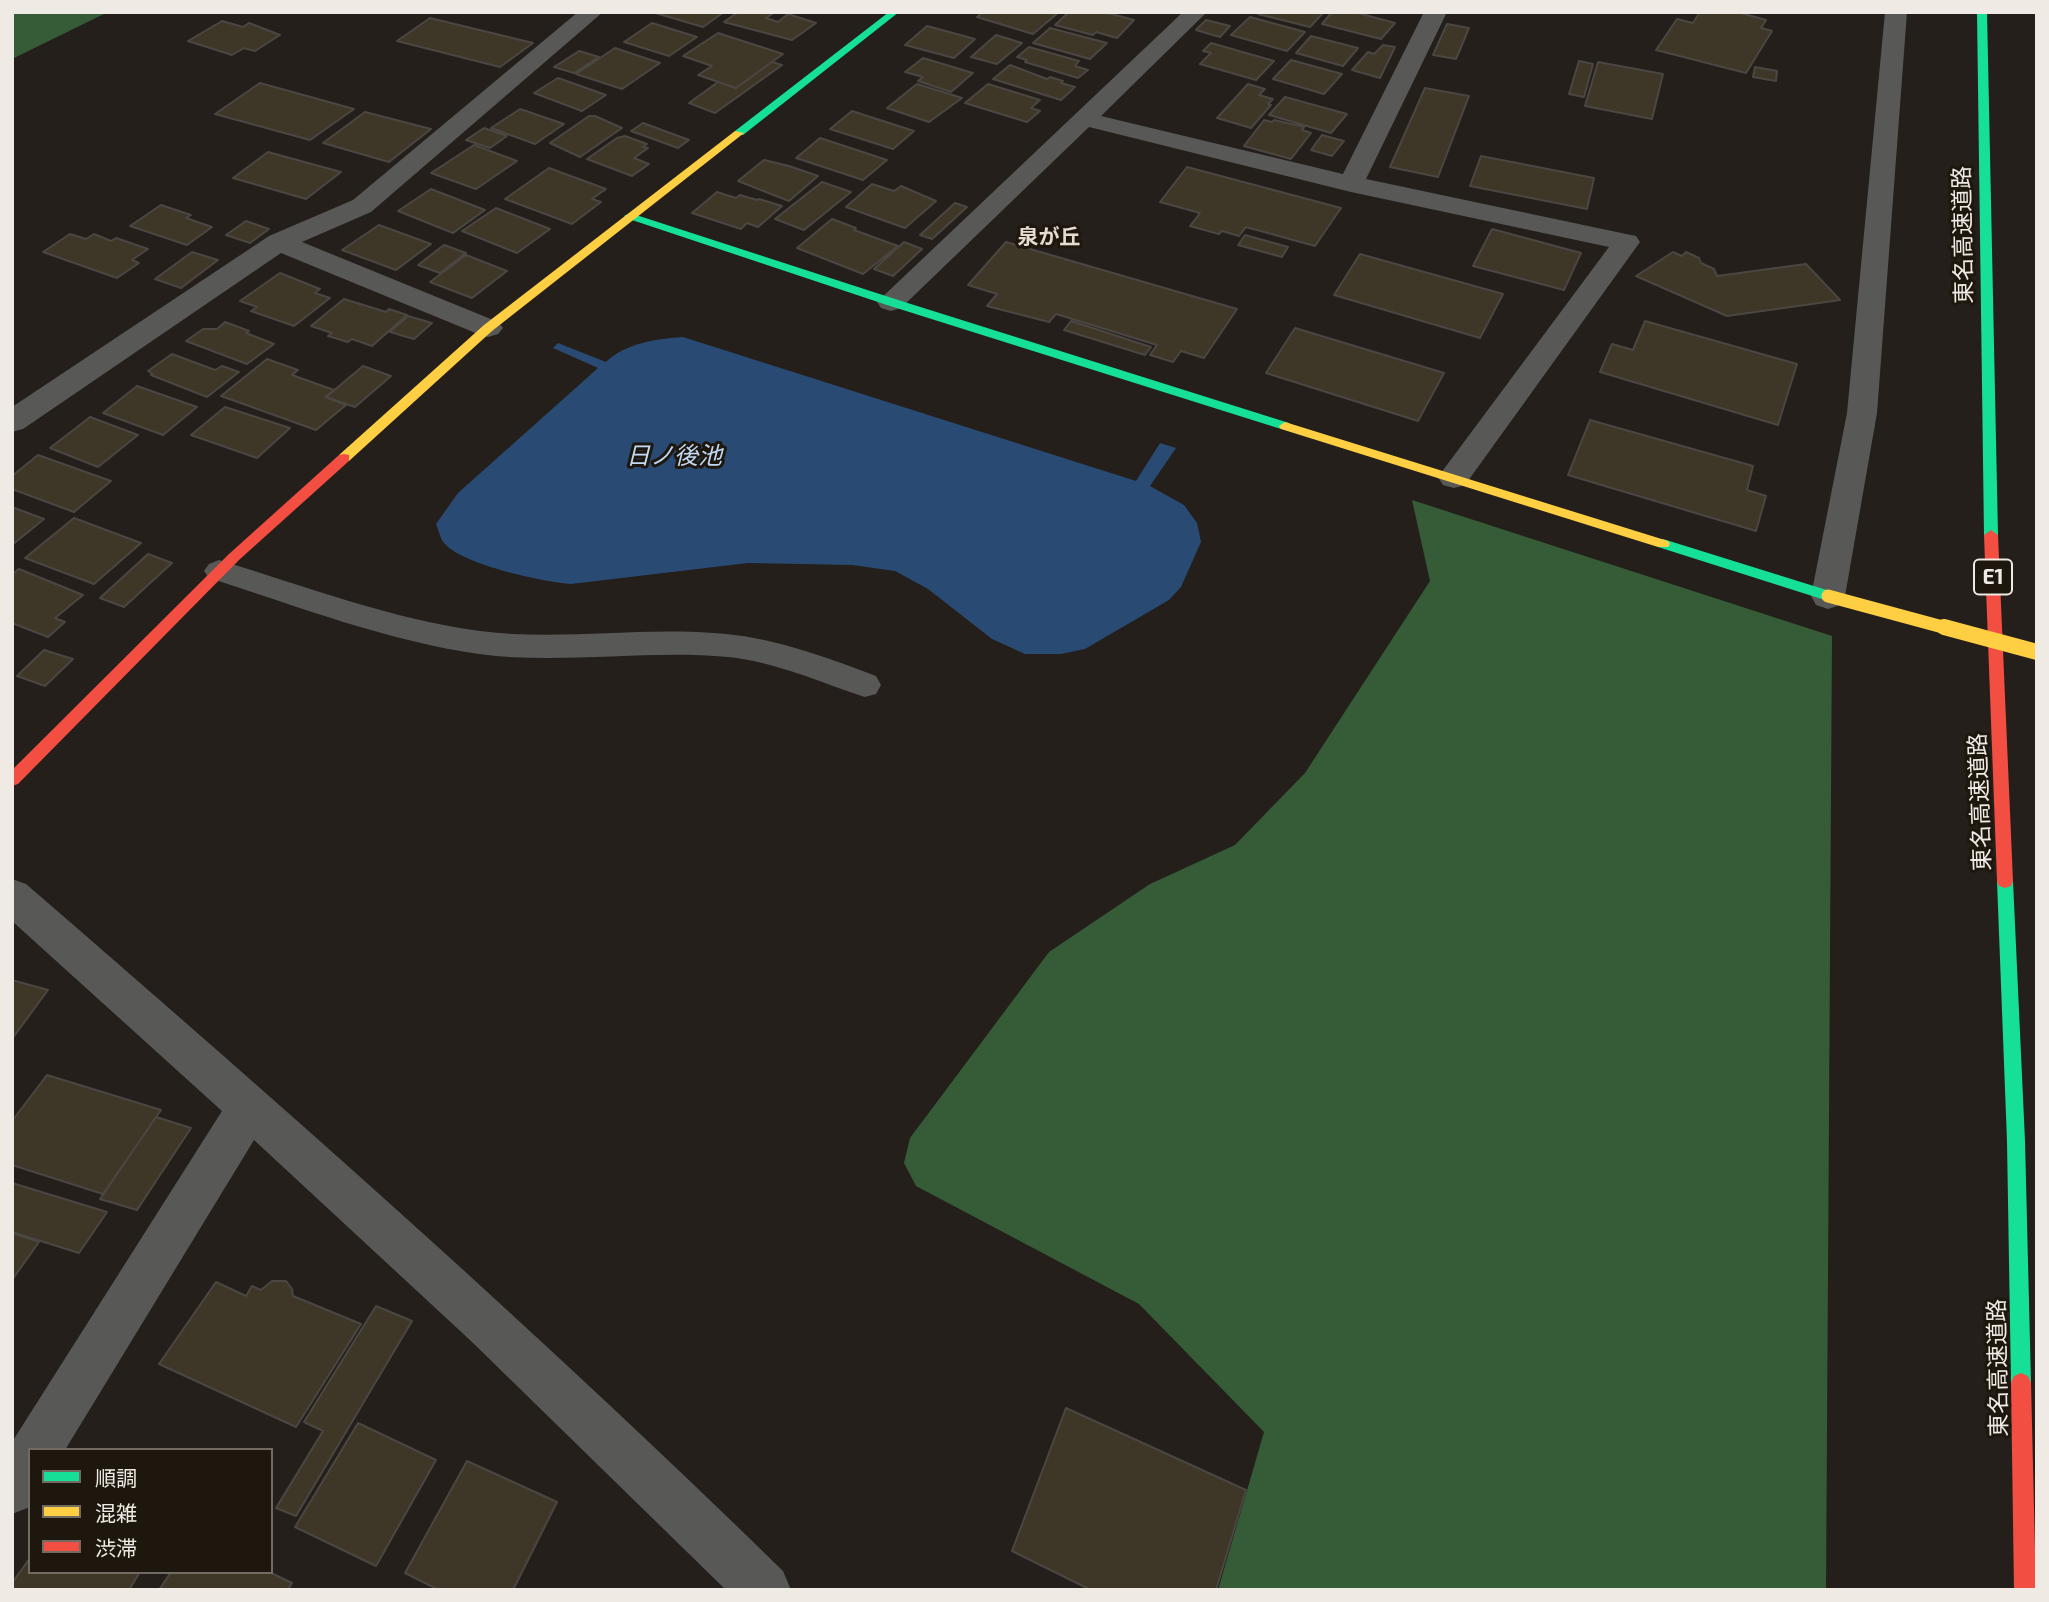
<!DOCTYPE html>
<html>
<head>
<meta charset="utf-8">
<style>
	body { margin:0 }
	#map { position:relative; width:2049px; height:1602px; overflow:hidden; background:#241f1a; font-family:"Exo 2","Noto Sans JP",sans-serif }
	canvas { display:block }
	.frame { position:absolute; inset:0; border:14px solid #efeae4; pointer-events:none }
	.legend { position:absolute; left:28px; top:1448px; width:245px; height:126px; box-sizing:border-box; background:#1e170e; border:2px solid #726b64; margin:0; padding:9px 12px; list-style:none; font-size:21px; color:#efeae4 }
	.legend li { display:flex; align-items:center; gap:14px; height:35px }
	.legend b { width:35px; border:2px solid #726b64 }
</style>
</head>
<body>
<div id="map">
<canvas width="2049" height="1602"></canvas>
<div class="frame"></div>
<ul class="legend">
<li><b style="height:9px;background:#16e098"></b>順調</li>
<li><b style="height:9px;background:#ffcf43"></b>混雑</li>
<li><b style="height:9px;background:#f24e42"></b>渋滞</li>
</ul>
</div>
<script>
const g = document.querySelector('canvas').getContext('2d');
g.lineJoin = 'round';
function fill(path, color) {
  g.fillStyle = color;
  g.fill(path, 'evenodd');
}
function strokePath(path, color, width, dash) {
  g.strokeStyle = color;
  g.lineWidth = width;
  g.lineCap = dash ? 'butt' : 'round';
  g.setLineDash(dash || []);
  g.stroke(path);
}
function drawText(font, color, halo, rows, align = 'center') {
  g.font = font + ' "Exo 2","Noto Sans JP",sans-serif';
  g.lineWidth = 6;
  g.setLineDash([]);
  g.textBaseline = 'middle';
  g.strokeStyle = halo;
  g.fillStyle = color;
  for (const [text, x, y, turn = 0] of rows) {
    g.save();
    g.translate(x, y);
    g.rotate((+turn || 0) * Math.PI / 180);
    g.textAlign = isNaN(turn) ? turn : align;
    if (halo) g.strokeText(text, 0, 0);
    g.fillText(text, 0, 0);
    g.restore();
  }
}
fill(new Path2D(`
	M12,12H108L12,59Z
	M1412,500L1832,636L1826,1590H1218L1264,1432L1139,1304L916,1186L904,1163L910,1138L1049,952L1150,884L1235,845L1305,773L1430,581Z`), '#355c36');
fill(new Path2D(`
	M683,337L1136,481L1160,443L1176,448L1150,486L1184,505L1197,523L1201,542L1181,587L1169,600L1085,649L1061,654H1025L992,639L928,589L895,571L852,565L748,563L571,584C543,582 464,565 445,544C440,539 439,531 436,524L458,493L598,368L553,348L558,343L606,362C626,343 656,339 683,337Z`), '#294a72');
const building = new Path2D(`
	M652,12H724L703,27Z
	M738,12H775L766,18L778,22L788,14L816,23L792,40L724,22Z
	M983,12H1059L1033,34L977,17Z
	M1069,12H1104L1134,20L1117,38L1096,32L1093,35L1055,25Z
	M1260,12H1324L1310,27L1258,14Z
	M1332,12H1354L1395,23L1381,39L1322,24Z
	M1700,12H1737L1766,20L1761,28L1772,31L1746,73L1656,50L1677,19L1693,23Z
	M1250,17L1305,32L1287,51L1231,35Z
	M430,18L533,43L500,67L397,41Z
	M1206,20L1230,26L1220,37L1196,30Z
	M222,21L243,27L249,23L280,35L255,51L244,48L232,55L188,41Z
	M652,23L697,37L669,56L624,42Z
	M1447,24L1469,28L1456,59L1433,55Z
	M927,26L975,39L954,58L905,45Z
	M1050,28L1107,43L1090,59L1033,43Z
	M718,33L783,54L736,88L698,75L712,66L683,56Z
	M996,35L1022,43L997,64L971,57Z
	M1311,36L1358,48L1343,66L1296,53Z
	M1211,43L1274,61L1256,80L1200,64L1211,53L1203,51Z
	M1383,45L1395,47L1380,78L1352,70L1368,52L1374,54Z
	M1029,47L1079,61L1075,66L1088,70L1078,78L1025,62L1027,60L1017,57Z
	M615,48L660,63L622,89L576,74Z
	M579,51L599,57L574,73L554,67Z
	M923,58L973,73L951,92L918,81L923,77L905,72Z
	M1291,60L1342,74L1324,94L1273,79Z
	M1579,61L1593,64L1584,97L1569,94Z
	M772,62L782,65L715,113L689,103L718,82L736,88Z
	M1598,62L1663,74L1652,119L1585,106Z
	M1010,65L1047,79L1050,77L1063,81L1061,83L1075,87L1061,100L993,79Z
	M1755,67L1777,71L1776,81L1753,77Z
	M558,78L606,95L582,111L534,93Z
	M260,83L354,109L310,140L215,114Z
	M917,84L962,98L929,122L887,108Z
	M988,84L1040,100L1031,108L1040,111L1027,122L965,103Z
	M1248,84L1265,89L1259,95L1273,99L1268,104L1271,105L1251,128L1217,118Z
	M1425,88L1469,96L1438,177L1390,167Z
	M1285,97L1347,114L1331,133L1269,115Z
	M520,109L564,124L535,144L491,128Z
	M852,111L914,131L893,149L830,129Z
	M365,112L431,129L389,162L323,143Z
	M589,116H595L622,128L580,157L550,143Z
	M1264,120L1272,122L1274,120L1304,127L1302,130L1311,133L1291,159L1244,146Z
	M643,123L689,140L678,148L631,131Z
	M484,128L507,136L490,148L466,140Z
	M1322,135L1344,141L1332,156L1311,150Z
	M625,136L647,144L643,147L648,148L634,158L649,164L632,176L587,159L617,138Z
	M820,138L887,160L863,180L796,158Z
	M474,145L517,161L476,189L431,173Z
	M268,152L341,172L306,199L233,178Z
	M1481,156L1594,178L1587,209L1470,186Z
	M764,160L789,166L818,176L789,201L738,181Z
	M1187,167L1341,208L1315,246L1246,227L1239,236L1222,231L1219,234L1190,226L1200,213L1160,202Z
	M549,168L606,189L592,199L601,202L572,224L505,199Z
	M822,182L851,192L804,230L775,219Z
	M872,184L894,191L901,186L936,201L905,228L846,207Z
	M431,189L485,210L453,233L398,211Z
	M717,192L736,198L740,195L757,200L759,199L782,206L758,227L747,223L741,229L692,213Z
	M955,203L967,207L932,239L920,235Z
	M161,205L191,215L186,218L212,227L187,245L130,226Z
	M496,208L550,229L517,253L462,231Z
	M832,219L856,228L854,230L898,246L863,274L797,248Z
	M246,221L269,229L250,243L226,235Z
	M379,225L431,244L396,270L342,250Z
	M1492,229L1581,253L1564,290L1473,266Z
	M70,234L86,239L94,234L111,241L116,238L148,249L132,260L139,263L117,278L43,252Z
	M1245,235L1288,247L1282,257L1238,245Z
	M904,242L922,249L893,276L874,269Z
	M1006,242L1237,309L1204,358L1181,351L1173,362L1150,355L1157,345L1056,314L1049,322L987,306L997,294L968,285Z
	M444,245L466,253L440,273L418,265Z
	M192,252L218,260L181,288L155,279Z
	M1673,252L1682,256L1686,252L1699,258L1701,263L1714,269L1717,276L1806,264L1840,300L1727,316L1636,276Z
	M1360,254L1503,294L1480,338L1334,295Z
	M466,255L507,271L472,298L430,282Z
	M280,273L320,289L315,293L330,298L294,326L251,311L257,307L240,301Z
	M344,299L386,312L389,309L407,315L372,346L352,339L348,342L328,336L332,333L311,326Z
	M408,316L432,323L414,339L390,332Z
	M1071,321L1151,347L1145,355L1064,330Z
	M1645,321L1797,364L1778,425L1600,372L1612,344L1633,350Z
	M225,322L249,331L246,333L274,344L247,364L186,341L203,329H217Z
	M1295,328L1444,373L1418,421L1266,373Z
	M172,354L215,370L222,366L239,372L207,397L151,375L153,374L148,371Z
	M267,359L298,370L292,375L334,390L325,397L346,405L316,430L221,396Z
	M363,366L391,376L355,407L326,397Z
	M137,386L197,407L163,435L103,413Z
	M225,407L290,428L257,458L191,435Z
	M90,417L138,435L98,467L50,448Z
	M1590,420L1753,466L1747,490L1766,496L1756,531L1568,475Z
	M38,455L111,481L74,512L12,489V476Z
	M12,507L44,519L12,545Z
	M74,518L141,543L94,584L25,558Z
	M148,554L172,563L124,607L100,598Z
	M19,569L83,595L55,618L65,622L48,637L12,623V574Z
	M44,650L73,659L45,686L17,676Z
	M12,980L48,990L12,1039Z
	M47,1075L161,1110L103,1194L12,1165V1121Z
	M156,1117L191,1128L137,1210L100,1199Z
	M12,1183L107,1212L79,1253L12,1232Z
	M12,1233L39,1242L12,1280Z
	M272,1281H286L292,1289L293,1296L361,1324L296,1427L159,1364L216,1282L246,1296L252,1286L261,1290Z
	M376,1306L412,1321L296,1516L276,1508L323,1431L304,1422Z
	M1066,1408L1246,1490L1216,1590H1091L1012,1551Z
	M358,1423L436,1460L376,1566L295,1527Z
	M467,1461L557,1502L513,1590H439L405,1573Z
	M30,1558V1572H140L129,1590H12V1583Z
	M171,1572H269L292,1583L288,1590H159Z`);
fill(building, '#3e3627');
strokePath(building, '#4a4742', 2);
fill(new Path2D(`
	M219,560C305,586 390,619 480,631C558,641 635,627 713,633C770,636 823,656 876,676L881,685L876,694L865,697C819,682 776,662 728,657C645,649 562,665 479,654C387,641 297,606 209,578L204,571L209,564Z`), '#585957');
fill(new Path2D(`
	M578,12H603L371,212L302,242L498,322L503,328L498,334L488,337L478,334L281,253L23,429L12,432V407L269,236L353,200Z
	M1183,12H1207L1101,116L1343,174L1424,12H1447L1366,179L1626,234L1636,236L1640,242L1465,485L1454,488L1443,485L1438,477L1609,247L1351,192L1089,127L901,308L891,311L881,308L877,302Z
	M1885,12H1907L1877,413L1845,596L1840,605L1828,609L1816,605L1811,596L1847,413Z
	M12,879L26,884C284,1107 539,1332 783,1571L791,1590H726L471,1341L254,1140L65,1450H30V1507L12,1514V1442L222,1111L12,921Z`), '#585957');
fill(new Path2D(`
	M889,12H899L743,135H735V131Z
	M1977,12H1987L1998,535L1991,540L1984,535Z
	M630,213L895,299L1289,423L1291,426L1289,429H1281L887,305L626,218L624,216Z
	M1663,539L1833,592L1835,596L1828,601L1658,547L1656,544L1658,541Z
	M2005,874L2011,876L2013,881L2025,1141L2031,1383L2028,1390L2021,1393L2014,1390L2011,1383L2007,1141L1997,881L1999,876Z`), '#16e098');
fill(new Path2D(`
	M735,131L744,133L492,331L349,461H339V455L484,325Z
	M1285,422L1668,541L1670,544L1668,547H1658L1281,429L1279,426Z`), '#ffcf43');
fill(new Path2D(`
	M344,454L349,455V461L239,560L18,784L12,786V770L229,554L339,455Z
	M1991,530L1998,535L2013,881L2011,886L2005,888L1999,886L1997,881L1984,535Z
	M2021,1373L2028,1376L2031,1383L2036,1590H2014L2011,1383L2014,1376Z`), '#f24e42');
strokePath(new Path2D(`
	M1828,596L1950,629`), '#ffcf43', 13);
strokePath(new Path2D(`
	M1944,627L2037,652`), '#ffcf43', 16);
drawText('bold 21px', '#e5dbcf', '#1e170e', [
	["泉が丘",1049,237]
]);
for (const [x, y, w] of [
	[1993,577,38]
]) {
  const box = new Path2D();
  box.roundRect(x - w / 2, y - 17.5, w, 35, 5);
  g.fillStyle = '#1e170e';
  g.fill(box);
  strokePath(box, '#efeae4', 2);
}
drawText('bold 21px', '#efeae4', null, [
	["E1",1993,577]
]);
drawText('23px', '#efeae4', '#1e170e', [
	["東名高速道路",1963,235,-91],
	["東名高速道路",1980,802,-92],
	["東名高速道路",1998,1368,-91]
]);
drawText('italic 24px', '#c2d9f5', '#1e170e', [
	["日ノ後池",674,456]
]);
</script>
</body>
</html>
